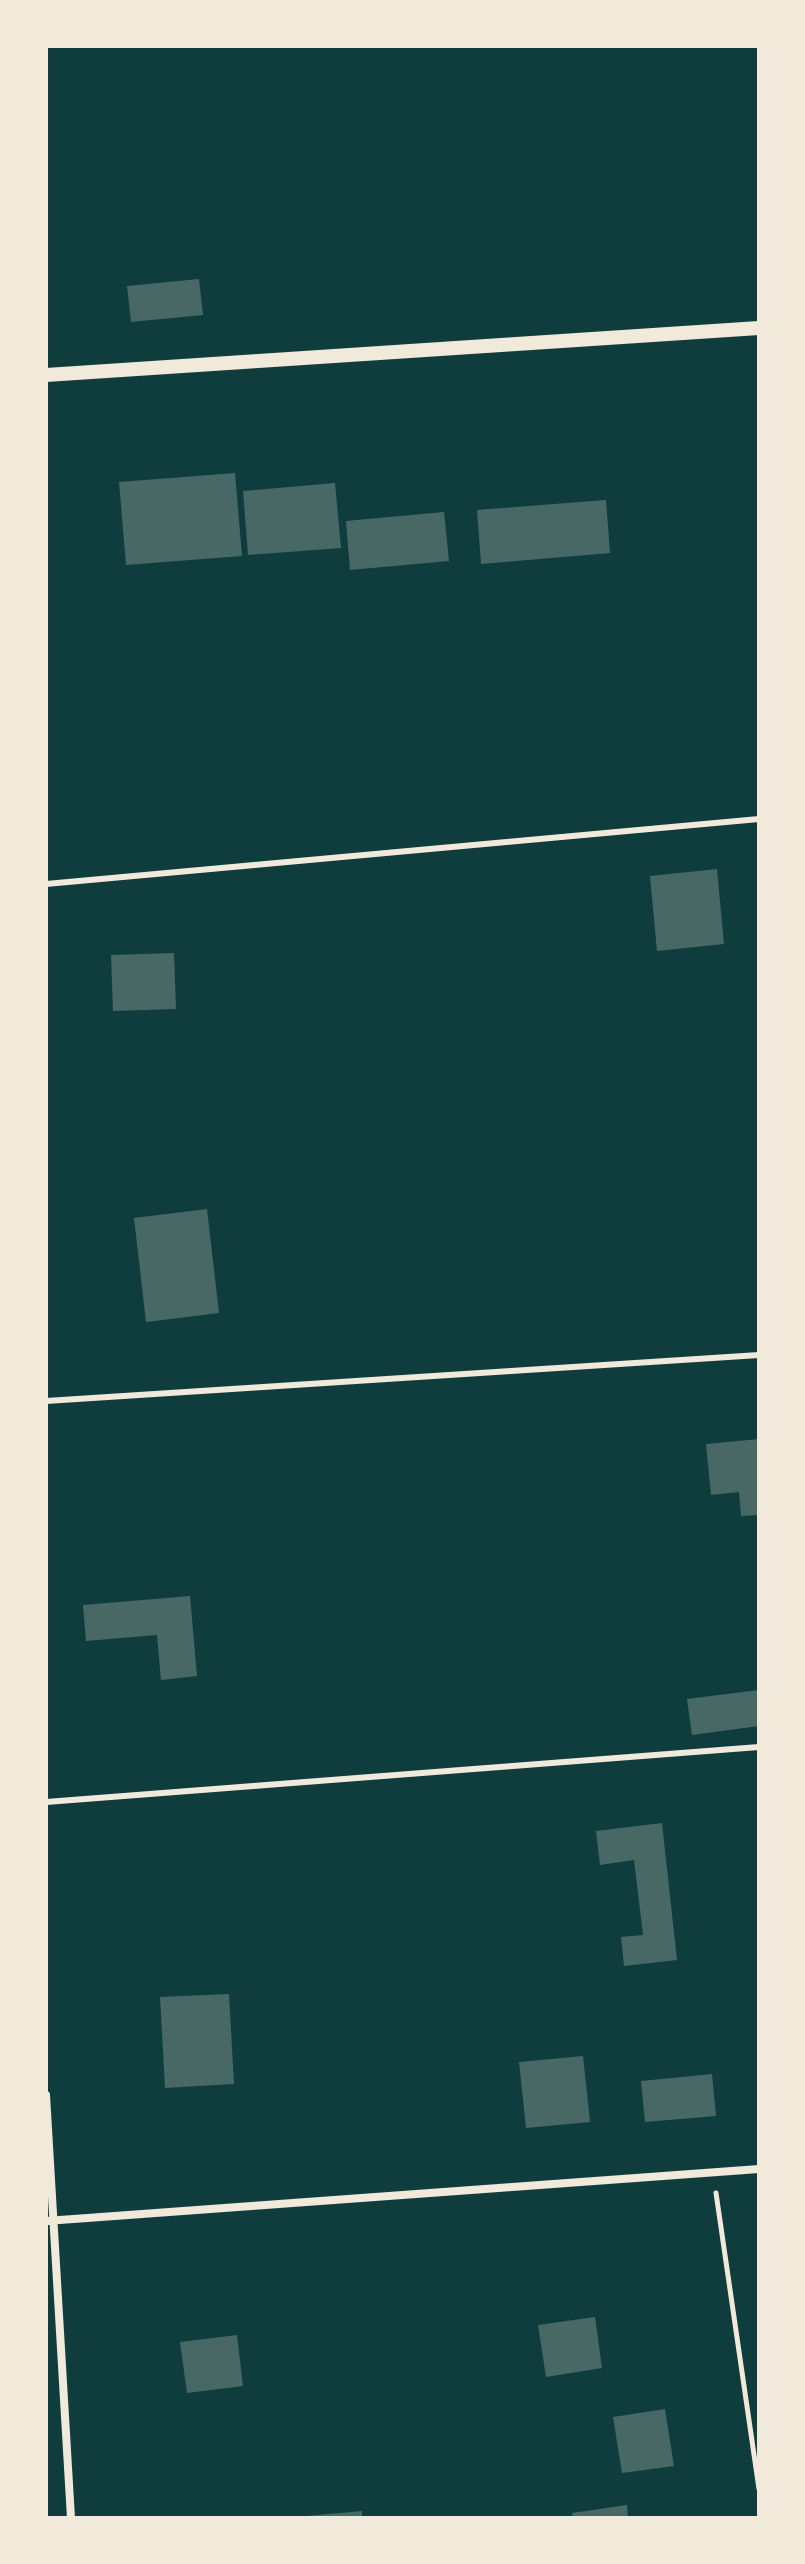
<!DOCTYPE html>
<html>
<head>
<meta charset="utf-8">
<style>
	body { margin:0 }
	#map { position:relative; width:805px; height:2564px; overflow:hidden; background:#0f3d3e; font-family:"PT Sans Narrow",sans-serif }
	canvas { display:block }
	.frame { position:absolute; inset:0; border:48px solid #f1e9da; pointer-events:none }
</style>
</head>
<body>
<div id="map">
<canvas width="805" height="2564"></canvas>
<div class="frame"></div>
</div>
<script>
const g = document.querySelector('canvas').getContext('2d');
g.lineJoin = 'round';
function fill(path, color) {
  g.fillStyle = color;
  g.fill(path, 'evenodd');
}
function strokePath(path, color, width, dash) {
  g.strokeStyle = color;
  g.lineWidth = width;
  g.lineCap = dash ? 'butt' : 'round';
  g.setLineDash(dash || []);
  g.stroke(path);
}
fill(new Path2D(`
	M199,279L203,315L131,322L127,286Z
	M235,473L242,556L126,565L119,482Z
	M335,483L341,548L248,555L243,491Z
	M606,500L610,553L481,564L477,510Z
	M444,512L449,561L350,570L346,521Z
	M717,869L724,944L657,951L650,876Z
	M174,953L176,1009L113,1011L111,955Z
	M207,1209L219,1313L146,1322L134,1218Z
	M759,1439V1515L741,1516L739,1492L711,1495L706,1444Z
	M190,1596L197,1676L161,1680L157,1635L86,1641L83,1605Z
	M759,1690V1726L692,1735L687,1699Z
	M662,1823L677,1960L624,1966L621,1937L643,1935L634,1860L600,1865L596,1831Z
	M229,1994L234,2084L165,2088L160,1997Z
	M583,2056L590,2122L526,2128L519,2062Z
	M712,2074L716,2116L645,2122L641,2081Z
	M595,2317L602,2368L546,2377L538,2325Z
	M237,2335L243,2386L187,2393L180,2342Z
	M665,2409L674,2466L622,2473L613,2417Z
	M627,2505L628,2518H573L572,2513Z
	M362,2511V2518H306V2516Z`), '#486865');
strokePath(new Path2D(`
	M716,2193L759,2489`), '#f1e9da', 5);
strokePath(new Path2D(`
	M46,884L759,819
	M46,1401L759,1355
	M46,1802L759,1747`), '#f1e9da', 6);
strokePath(new Path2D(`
	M46,2095L71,2518
	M46,2221L759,2169`), '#f1e9da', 8);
strokePath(new Path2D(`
	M46,375L759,328`), '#f1e9da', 14);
</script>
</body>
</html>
